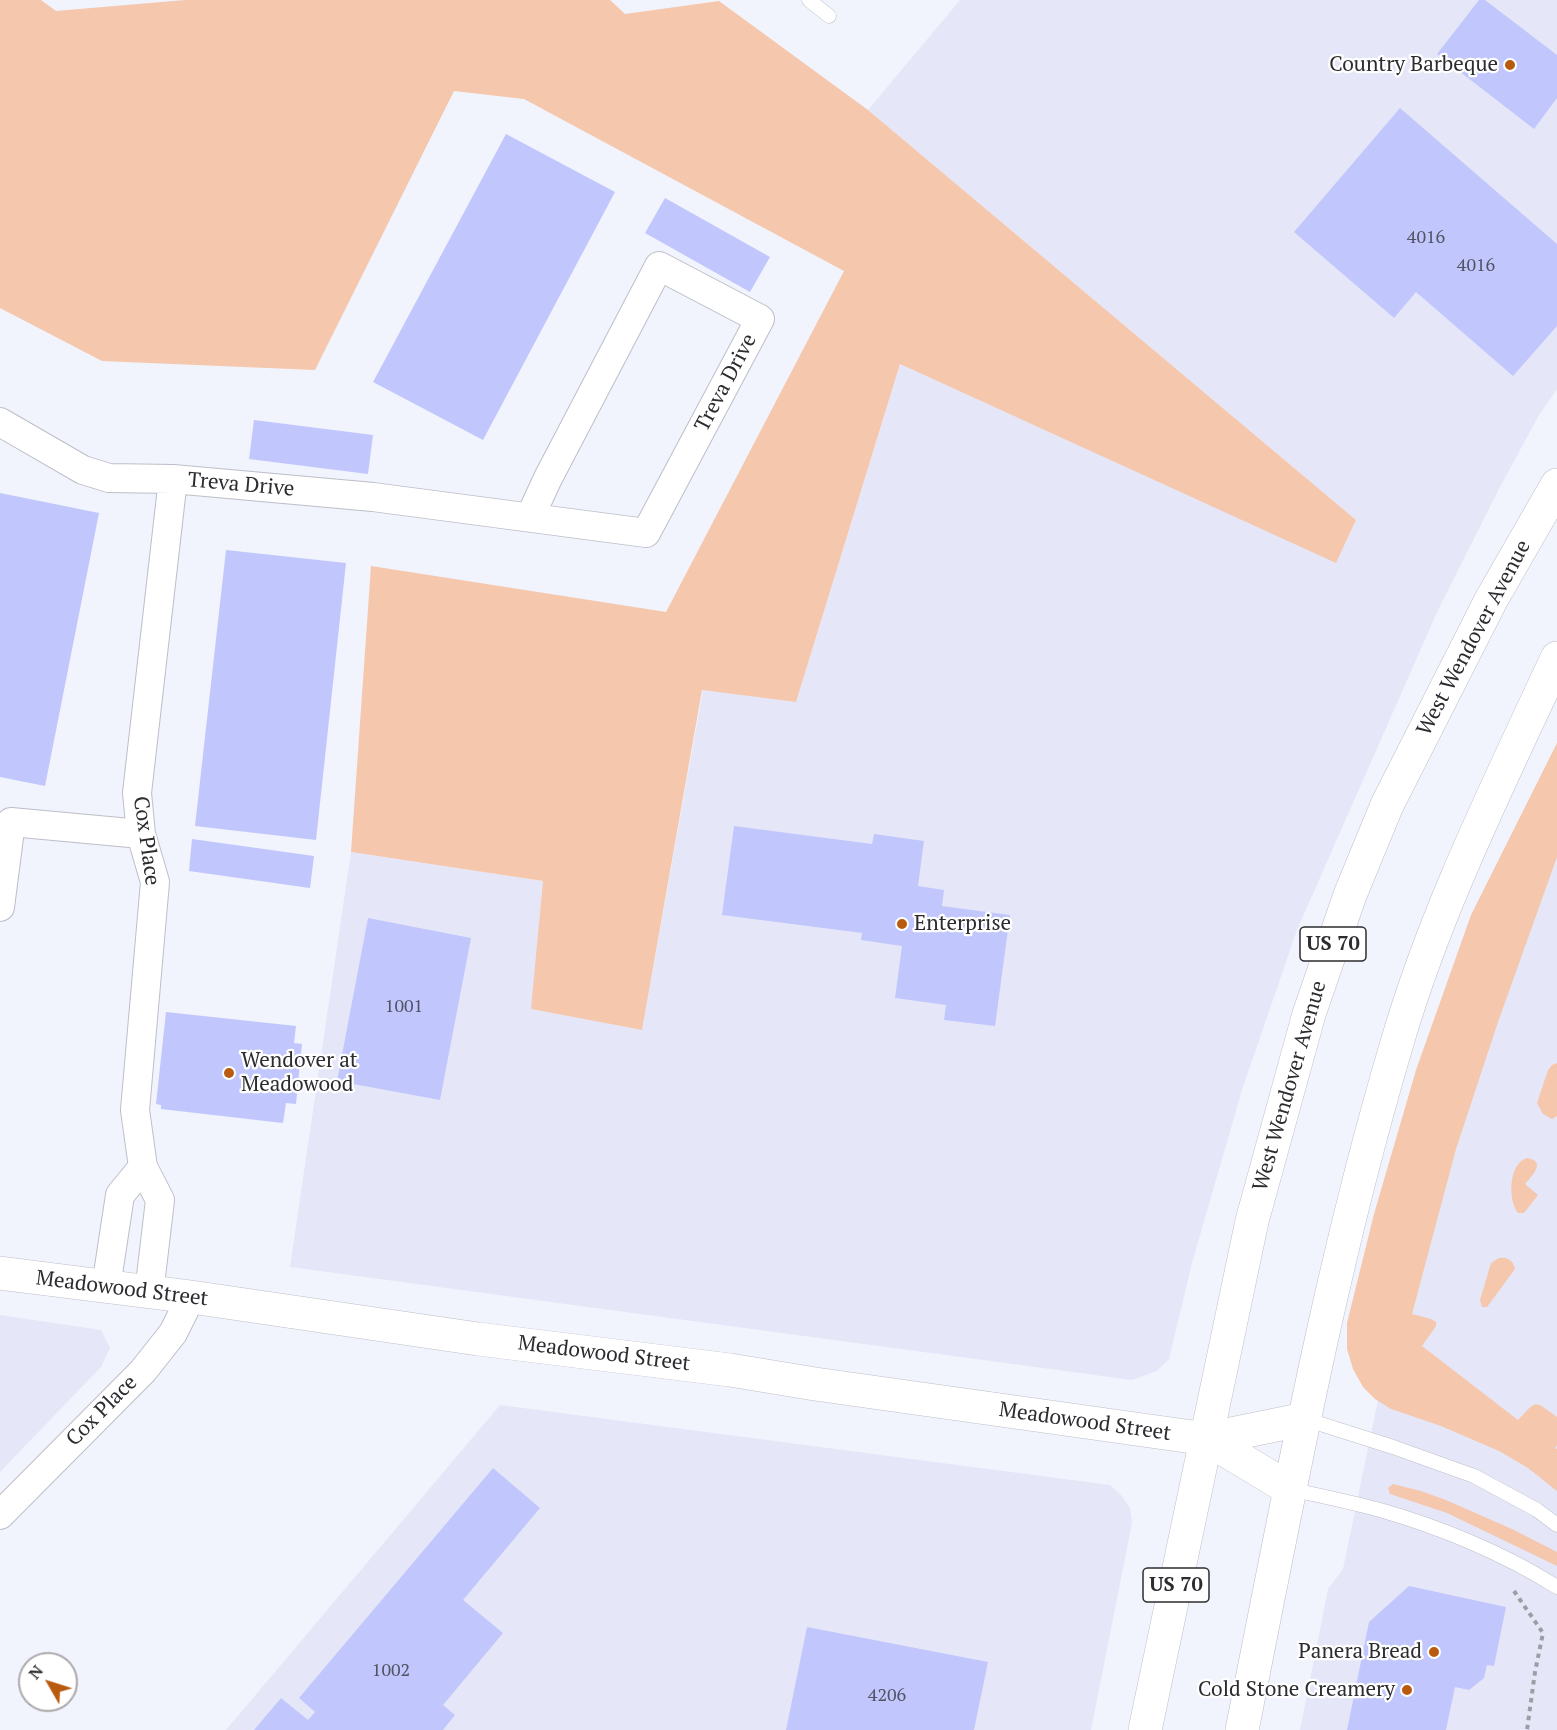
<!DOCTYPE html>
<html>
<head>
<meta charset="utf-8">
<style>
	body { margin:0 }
	#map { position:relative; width:1557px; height:1730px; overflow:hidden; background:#f1f3fd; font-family:"PT Serif",serif }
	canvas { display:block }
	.north { position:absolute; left:18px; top:1652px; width:60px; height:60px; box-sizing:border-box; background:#fff; border:2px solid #ababac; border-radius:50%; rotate:309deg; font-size:16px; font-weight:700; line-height:24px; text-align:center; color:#2c2c30 }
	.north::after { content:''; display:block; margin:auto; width:21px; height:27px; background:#b95b0f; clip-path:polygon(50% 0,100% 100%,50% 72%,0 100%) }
</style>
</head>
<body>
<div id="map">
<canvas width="1557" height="1730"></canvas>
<div class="north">N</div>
</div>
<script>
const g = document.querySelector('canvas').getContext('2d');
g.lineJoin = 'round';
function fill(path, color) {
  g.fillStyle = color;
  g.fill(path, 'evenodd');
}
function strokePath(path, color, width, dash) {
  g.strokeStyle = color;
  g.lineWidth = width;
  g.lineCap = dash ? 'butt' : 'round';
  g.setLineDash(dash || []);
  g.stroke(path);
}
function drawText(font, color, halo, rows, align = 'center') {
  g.font = font + ' "PT Serif",serif';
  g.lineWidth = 4.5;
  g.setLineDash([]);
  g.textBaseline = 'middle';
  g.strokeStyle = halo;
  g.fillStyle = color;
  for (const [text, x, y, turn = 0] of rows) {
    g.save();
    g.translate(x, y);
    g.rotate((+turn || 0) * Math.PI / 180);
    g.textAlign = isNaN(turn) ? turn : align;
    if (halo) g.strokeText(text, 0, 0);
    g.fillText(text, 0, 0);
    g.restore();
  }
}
fill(new Path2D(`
	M960,0H1557V389L1539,415L1499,489L1438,610L1297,930L1242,1090L1192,1263L1169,1359L1157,1371L1132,1380L290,1267L351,852L543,881L532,1009L642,1030L703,690L796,702L900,364L1336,562L1356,520L868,110Z
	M1557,778V1730H1300L1328,1589L1343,1569L1380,1390Z
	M0,1315L101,1330L110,1348L101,1367L0,1472Z
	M500,1405L1110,1485L1121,1495L1130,1508L1132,1523L1091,1730H226Z`), '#e5e7f8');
fill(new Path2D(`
	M0,0H41L56,11L185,0H610L625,14L719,1L868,110L1356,520L1336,563L900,364L796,702L702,690L642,1030L531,1009L543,881L351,852L371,566L666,612L844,271L524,99L454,91L315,370L102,361L0,308Z
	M1557,743V857L1498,1022L1456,1149L1412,1314L1431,1319L1436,1322V1326L1422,1346L1518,1420C1538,1399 1533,1400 1557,1417V1445L1555,1448L1557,1449V1491L1528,1468L1499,1451L1441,1426L1391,1409L1375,1399L1363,1387L1353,1369L1347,1349V1323L1374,1214L1416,1070L1471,915Z
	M1557,1063V1116L1552,1119L1543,1114L1537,1103L1548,1070L1552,1065Z
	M1527,1158C1547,1161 1532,1176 1525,1184L1538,1195L1524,1213H1518C1508,1200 1508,1164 1527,1158Z
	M1499,1258C1508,1257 1513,1260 1515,1269L1487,1307H1482L1480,1300L1491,1263Z
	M1393,1484L1421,1491L1446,1500L1514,1530L1557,1552V1566L1447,1513L1390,1494L1388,1488Z`), '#f5c7ac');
fill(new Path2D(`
	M1479,0H1485L1557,55V98L1534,129L1437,54Z
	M1400,108L1557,244V326L1513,376L1416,292L1394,318L1294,232Z
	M506,134L615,192L483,440L373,382Z
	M665,198L770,257L750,292L645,233Z
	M254,420L373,435L368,474L249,459Z
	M0,493L99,513L45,786L0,777Z
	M226,550L346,563L316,840L195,826Z
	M734,826L872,844L874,834L924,841L918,886L944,890L942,906L1010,915L995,1026L944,1020L946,1005L895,998L902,946L861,940L862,933L722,915Z
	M192,839L314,856L310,888L189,871Z
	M368,918L471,938L440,1100L337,1081Z
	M166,1012L296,1026L294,1043L302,1044L296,1104L286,1103L283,1123L161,1109V1105L156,1104Z
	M493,1468L540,1508L463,1600L503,1633L443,1705L455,1715L443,1730H254L281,1698L308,1720L315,1712L299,1698Z
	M1409,1586L1506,1607L1494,1666L1487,1665L1484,1678L1469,1690L1455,1687L1446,1730H1347L1369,1622Z
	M807,1627L988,1662L974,1730H786Z`), '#c1c7fc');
const service = new Path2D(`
	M809,0L829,16
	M1305,1419L1393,1447L1474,1476L1537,1510L1557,1525
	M1290,1489C1320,1496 1351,1502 1380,1510C1440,1527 1505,1554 1557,1587`);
const minor = new Path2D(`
	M0,422L83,470L109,478L173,479L373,497L646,533L760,319L659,266L548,478L530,517
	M0,907L11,822L141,834
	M106,1287L120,1195L143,1167
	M149,1293L160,1200L143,1167L135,1110L155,882L141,834L137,793L173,479
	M0,1515L143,1371L173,1333L191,1297`);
const tertiary = new Path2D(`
	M0,1273L191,1297L478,1339L730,1370L815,1384L1207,1439L1305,1419
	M1207,1439L1290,1489`);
const trunk = new Path2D(`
	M1145,1730L1252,1221L1309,1014L1350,895L1387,805L1491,600L1557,485
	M1242,1730C1288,1500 1330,1268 1397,1043C1436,909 1499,784 1557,658`);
strokePath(service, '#bdbfc8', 15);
strokePath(minor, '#bdbfc8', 30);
strokePath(tertiary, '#bdbfc8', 34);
strokePath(trunk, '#bdbfc8', 34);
strokePath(new Path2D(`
	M1514,1591L1543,1633L1535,1672L1527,1730`), '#9c9ea5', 4, [4.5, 4.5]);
strokePath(service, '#fff', 14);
strokePath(minor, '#fff', 28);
strokePath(tertiary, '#fff', 33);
strokePath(trunk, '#fff', 33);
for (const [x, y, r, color] of [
	[1510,65,6,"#b95b0f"],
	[902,924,6,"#b95b0f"],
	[229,1073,6,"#b95b0f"],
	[1434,1652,6,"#b95b0f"],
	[1407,1690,6,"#b95b0f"]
]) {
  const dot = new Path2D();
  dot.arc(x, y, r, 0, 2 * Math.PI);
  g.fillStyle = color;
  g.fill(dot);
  strokePath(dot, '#fff', 2);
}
drawText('18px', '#515363', null, [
	["4016",1426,238],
	["4016",1476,266],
	["1001",404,1007],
	["1002",391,1671],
	["4206",887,1696]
]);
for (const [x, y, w] of [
	[1333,944,66],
	[1176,1585,66]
]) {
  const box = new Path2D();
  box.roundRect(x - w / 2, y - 17, w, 34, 4.5);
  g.fillStyle = '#fff';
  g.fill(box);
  strokePath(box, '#2c2c30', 1.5);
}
drawText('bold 20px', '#2c2c30', null, [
	["US 70",1333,944],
	["US 70",1176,1585]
]);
drawText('21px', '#2c2c30', '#fff', [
	["Country Barbeque",1498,65],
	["Enterprise",914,924,"left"],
	["Wendover at",241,1061,"left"],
	["Meadowood",241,1085,"left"],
	["Panera Bread",1422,1652],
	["Cold Stone Creamery",1395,1690]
], 'right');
drawText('21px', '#2c2c30', '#fff', [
	["Treva Drive",726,383,-62],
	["Treva Drive",241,485,5],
	["West Wendover Avenue",1474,638,-62],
	["Cox Place",146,841,82],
	["West Wendover Avenue",1290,1086,-74],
	["Meadowood Street",122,1289,7],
	["Meadowood Street",604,1354,7],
	["Cox Place",102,1411,-45],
	["Meadowood Street",1085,1422,8]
]);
</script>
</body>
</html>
